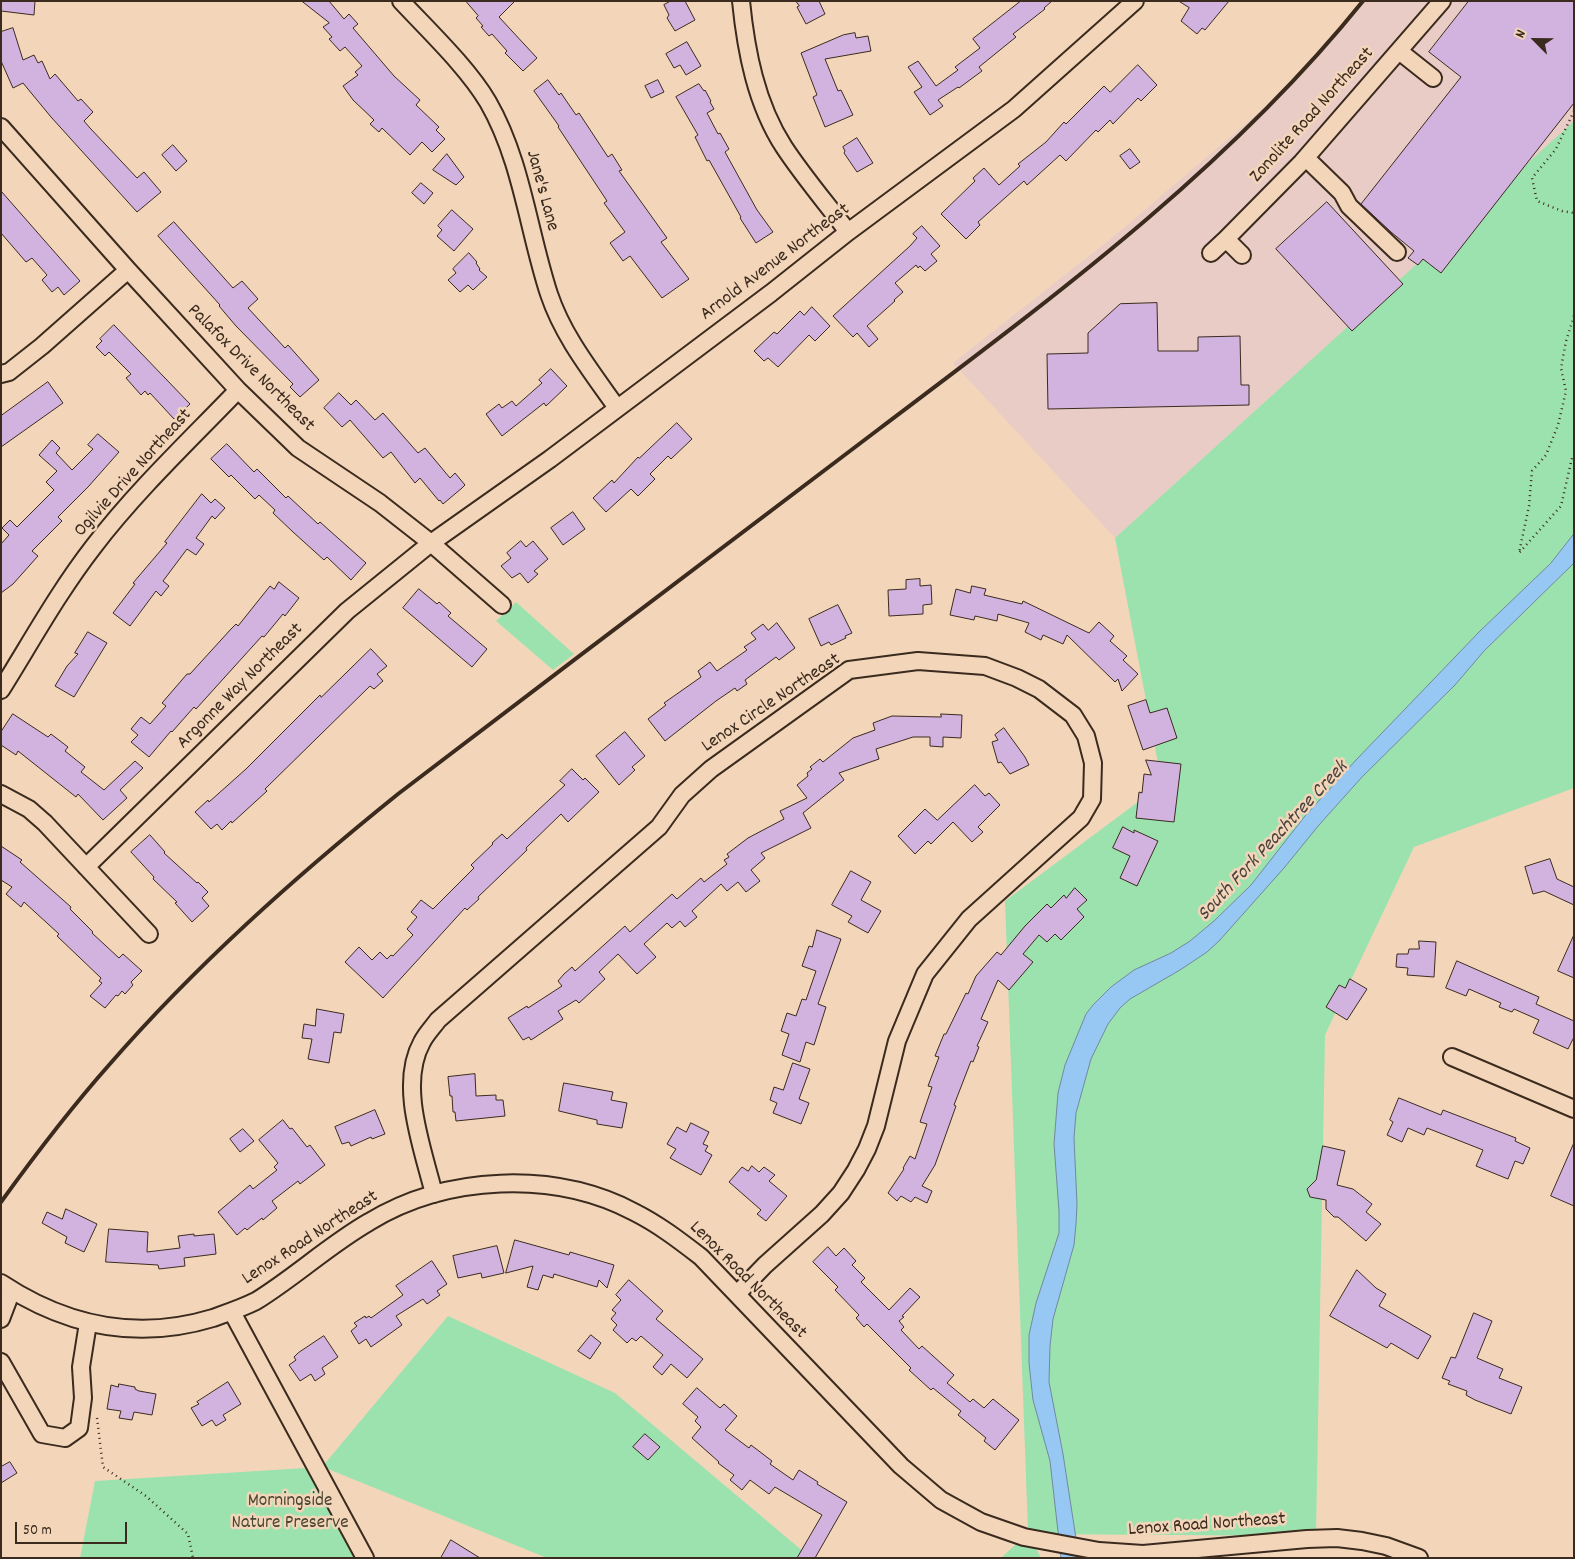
<!DOCTYPE html>
<html>
<head>
<meta charset="utf-8">
<style>
	body { margin:0 }
	#map { position:relative; width:1575px; height:1559px; overflow:hidden; background:#f3d6ba; font-family:Dekko,sans-serif }
	canvas { display:block }
	.frame { position:absolute; inset:0; border:2px solid #3b2a1e; pointer-events:none }
	.north { position:absolute; left:1510px; top:15px; width:50px; height:50px; -webkit-text-stroke:4px #f3d6ba; paint-order:stroke; rotate:293deg; font-size:14px; font-weight:700; line-height:20px; text-align:center; color:#3b2a1e }
	.north::after { content:''; display:block; margin:auto; width:18px; height:22px; background:#3b2a1e; clip-path:polygon(50% 0,100% 100%,50% 72%,0 100%) }
	.scale { position:absolute; left:15px; top:1522px; width:112px; height:22px; box-sizing:border-box; border:2px solid #3b2a1e; border-top:0; padding-left:6px; font-size:15px; line-height:18px; white-space:nowrap; color:#3b2a1e; -webkit-text-stroke:4px #f3d6ba; paint-order:stroke }
</style>
</head>
<body>
<div id="map">
<canvas width="1575" height="1559"></canvas>
<div class="frame"></div>
<div class="north">N</div>
<div class="scale">50 m</div>
</div>
<script>
const g = document.querySelector('canvas').getContext('2d');
g.lineJoin = 'round';
function fill(path, color) {
  g.fillStyle = color;
  g.fill(path, 'evenodd');
}
function strokePath(path, color, width, dash) {
  g.strokeStyle = color;
  g.lineWidth = width;
  g.lineCap = dash ? 'butt' : 'round';
  g.setLineDash(dash || []);
  g.stroke(path);
}
function drawText(font, color, halo, rows, align = 'center') {
  g.font = font + ' Dekko,sans-serif';
  g.lineWidth = 5;
  g.setLineDash([]);
  g.textBaseline = 'middle';
  g.strokeStyle = halo;
  g.fillStyle = color;
  for (const [text, x, y, turn = 0] of rows) {
    g.save();
    g.translate(x, y);
    g.rotate((+turn || 0) * Math.PI / 180);
    g.textAlign = isNaN(turn) ? turn : align;
    if (halo) g.strokeText(text, 0, 0);
    g.fillText(text, 0, 0);
    g.restore();
  }
}
fill(new Path2D(`
	M1362,1H1574V121L1115,538L953,363L1113,237L1298,79Z`), '#e9ccc5');
fill(new Path2D(`
	M1574,121V788L1414,847L1325,1035L1316,1536L1028,1534L1041,1558H1001L1028,1533L1005,901L1162,784L1115,538Z
	M516,602L574,654L553,670L496,621Z
	M448,1316L615,1393L811,1558H547L323,1467L359,1558H80L95,1481L322,1467Z`), '#9ce2af');
const water = new Path2D(`
	M1574,534V563L1484,651L1455,685L1362,777L1319,825L1284,868L1219,941L1207,952L1180,970L1130,999L1120,1008L1108,1024L1091,1059L1076,1113L1074,1138L1077,1204L1076,1224L1074,1245L1053,1319L1050,1346L1049,1382L1063,1454L1079,1558H1061L1050,1461L1033,1400L1029,1363V1335L1036,1303L1059,1233V1211L1054,1144L1058,1093L1065,1065L1086,1014L1093,1005L1111,987L1134,970L1171,953L1190,941L1214,921L1251,885L1305,816L1356,760L1480,631L1550,564Z`);
fill(water, '#96c8f3');
strokePath(water, '#72899e', 1);
const building = new Path2D(`
	M1,1H35L34,15L1,11Z
	M302,1H329L344,19L349,14L358,24L353,28L394,76L420,100L416,105L439,127L436,130L445,139L432,152L422,142L410,155L382,128L379,132L370,124L374,120L353,100L343,86L358,75L355,72L362,66L345,47L340,51L329,39L332,37L323,27L329,23Z
	M466,1H515L499,17L537,58L523,71L505,53L507,51L492,34L489,36L481,27L483,26L476,18L478,16Z
	M671,1H685L695,20L675,31L667,18L669,15L664,5Z
	M796,1H819L825,14L806,24L797,7L799,6Z
	M1021,1H1052L1044,8L1045,9L1013,34L1016,37L979,67L982,71L959,88L958,87L938,100L943,106L930,115L914,92L922,87L908,67L918,61L936,86L958,70L955,67L980,48L973,39Z
	M1179,1H1229L1205,30L1202,28L1197,34L1181,21L1189,8Z
	M1469,1H1574V103L1441,273L1423,259L1418,265L1408,258L1414,251L1391,232L1361,204L1461,77L1429,52Z
	M13,28L23,60L34,55L38,63L42,61L50,79L55,74L78,101L81,99L93,112L84,121L90,128L137,178L144,172L161,192L137,212L51,117L23,83L13,88L1,61V32Z
	M855,33L856,38L868,36L871,51L825,59L838,91L841,90L853,115L825,127L813,97L817,95L801,53L843,35Z
	M687,42L701,66L686,75L680,65L674,68L666,54Z
	M1138,65L1157,85L1141,101L1138,98L1113,124L1110,120L1098,132L1096,130L1066,161L1060,155L1027,185L1024,181L978,222L980,225L966,239L941,214L975,181L973,178L984,168L999,185L1020,166L1018,164L1046,142L1064,122L1066,124L1104,86L1110,92Z
	M548,80L559,95L561,93L576,115L579,113L608,157L612,154L622,170L619,171L667,238L661,242L689,279L662,298L630,256L623,261L610,243L625,232L604,203L607,201L558,127L559,126L534,91Z
	M658,80L664,92L651,98L645,86Z
	M699,84L704,91L705,90L711,101L710,102L714,109L707,113L718,134L720,133L729,149L725,152L757,210L773,232L756,243L740,218L741,217L709,160L707,161L695,137L698,135L676,97Z
	M857,138L873,163L857,172L844,153L845,151L843,147Z
	M173,145L187,161L176,171L162,155Z
	M1130,149L1140,162L1130,169L1120,156Z
	M447,154L464,177L456,185L433,170Z
	M421,183L433,193L424,204L412,193Z
	M1,191L80,281L64,295L58,287L52,292L42,280L47,275L32,258L26,262L1,233Z
	M1327,202L1403,284L1352,331L1276,249Z
	M452,210L473,229L454,251L437,236L442,230L438,226Z
	M174,222L233,288L242,281L258,299L248,308L285,348L288,345L319,380L300,397L290,387L293,384L236,326L219,306L220,305L158,236Z
	M922,226L940,246L931,254L937,261L925,271L920,266L918,268L916,265L895,283L903,292L894,300L895,301L867,326L878,339L869,347L857,333L853,337L833,316L910,246L917,238L913,234Z
	M469,253L477,262L476,263L480,269L479,270L487,277L473,290L468,285L460,292L448,280L456,273L453,269Z
	M1157,303L1158,351H1198V337L1240,336L1241,385H1249V405L1048,409L1047,354L1088,353V333L1120,304Z
	M812,307L830,326L815,341L809,335L778,367L768,358L764,361L754,351L774,332L777,334L800,311L804,315Z
	M114,325L190,404L174,419L150,393L148,395L145,391L141,395L126,378L131,374L109,352L105,356L96,347L102,341L100,339Z
	M551,369L567,386L546,406L544,403L502,436L486,414L499,404L502,408L512,401L516,406L542,383L539,380Z
	M48,382L63,403L1,447V416Z
	M339,393L351,405L356,400L375,420L383,413L418,453L425,448L450,478L455,473L465,485L462,488L443,504L440,500L439,501L420,478L415,483L391,452L383,458L350,420L342,427L324,408Z
	M677,423L692,439L671,459L668,456L650,474L655,479L638,496L631,489L606,512L593,498L612,480L614,483L638,457L639,458Z
	M98,434L119,452L88,487L58,517L62,521L32,551L38,556L13,584L1,593V544L9,535L2,528L10,520L17,527L54,490L46,482L57,471L39,455L52,440L60,448L56,453L72,470L93,449L88,445Z
	M227,444L254,472L257,469L286,498L288,496L318,524L320,522L366,563L351,580L327,557L324,560L293,532L273,513L275,510L259,495L255,499L231,475L229,477L211,459Z
	M202,494L211,503L215,499L225,508L215,519L212,516L196,538L204,544L196,555L187,549L163,581L169,586L161,596L156,591L130,626L113,613L135,584L133,583L167,543L165,542Z
	M573,512L585,529L563,545L551,528Z
	M521,541L526,547L533,541L548,559L534,571L538,574L528,583L520,573L512,578L501,566L511,558L507,553Z
	M920,579V586L931,585L932,604L923,605V614L889,616L888,590L906,589V580Z
	M279,582L299,598L285,616L283,614L264,637L262,636L196,709L194,707L172,732L171,731L149,757L131,742L138,735L131,729L141,717L150,724L166,706L162,703L187,674H190L231,629L236,624L238,626L270,586L274,589Z
	M972,586L986,589L984,595L1022,604L1023,601L1089,633L1099,622L1114,636L1110,641L1127,656L1123,660L1138,674L1122,691L1118,679L1115,682L1067,635L1063,644L1043,635L1041,640L1025,632L1029,623L998,614L997,621L975,616L974,620L950,615L956,589L970,593Z
	M419,589L437,604L439,602L451,613L448,616L487,649L472,667L403,608Z
	M838,605L852,633L845,636L846,638L831,645L829,642L821,646L809,619Z
	M777,623L795,648L779,660L776,657L745,680L747,684L737,691L735,688L716,701L665,741L648,719L666,705L664,703L701,677L698,671L710,662L717,671L747,650L744,647L756,639L751,633L763,624L768,630Z
	M88,632L107,643L74,697L55,686L67,666L78,654L75,653Z
	M371,649L387,666L377,674L383,681L374,689L370,686L265,789L267,791L232,823L231,821L222,830L217,824L211,829L195,812L208,800L209,802L246,769L320,695L321,697Z
	M1146,700L1150,713L1167,708L1177,738L1143,750L1128,706Z
	M13,714L48,737L51,734L68,747L65,751L85,767L81,772L104,790L135,761L143,768L120,790L127,798L103,820L78,794L76,797L18,751L16,755L1,745V732Z
	M941,714L962,715L961,738L943,737V747L930,746V737H913L876,749L879,759L839,773L844,780L803,813L811,828L761,853L765,858L751,870L760,881L746,892L738,882L727,891L721,884L692,911L697,917L685,927L680,921L672,928L667,923L644,944L656,957L637,974L618,954L599,972L605,979L579,1003L576,1000L558,1011L563,1019L531,1040L529,1037L523,1040L508,1018L527,1006L528,1008L562,986L558,981L564,974L572,967L575,971L625,926L630,932L672,894L677,899L701,878L704,882L727,864L724,860L729,857L727,854L748,838L784,819L780,811L807,798L797,785L808,776L807,773L812,769L810,767L820,759L823,762L853,738L875,730L873,723L892,716L941,717Z
	M1004,728L1025,757L1029,765L1010,774L1001,762L998,763L992,742L998,740L995,735Z
	M625,732L645,756L632,767L635,770L619,785L596,756Z
	M1146,760L1181,764L1174,822L1136,818L1139,792L1142,793L1144,774L1151,775Z
	M572,769L583,780L585,778L599,792L568,822L561,814L526,848L527,850L478,897L479,899L467,910L465,908L383,998L345,962L359,947L372,960L380,952L387,959L391,955L393,956L413,935L407,929L417,917L411,912L421,900L433,909L474,868L471,865L493,844L492,843L502,834L507,839L565,785L560,781Z
	M975,785L985,796L989,793L1000,805L978,827L983,832L972,842L953,822L931,844L928,841L915,854L898,836L925,809L937,820Z
	M1123,827L1134,833V830L1158,841L1137,886L1120,878L1130,856L1113,848Z
	M150,835L165,852L164,853L197,883L198,882L208,892L202,898L209,906L192,922L175,903L177,902L153,879L154,877L131,852Z
	M1,846L22,860L20,862L71,907L70,909L93,932L92,933L119,958L123,954L142,971L131,982L133,985L125,994L122,991L118,996L116,995L105,1008L90,996L102,983L99,981L101,978L57,936L59,934L24,902L21,907L6,894L12,887L1,880Z
	M1550,859L1557,879L1574,887V905L1544,891L1533,894L1525,867Z
	M851,871L871,882L861,900L881,911L868,933L848,922L852,916L832,905Z
	M1075,888L1087,900L1077,909L1084,917L1061,940L1055,934L1047,942L1039,935L1023,954L1033,962L1009,990L998,980L981,1019L988,1022L977,1046L979,1047L973,1062L971,1061L954,1105L956,1106L935,1165L922,1186L932,1191L927,1203L915,1197L911,1202L901,1196L897,1201L888,1193L904,1169L903,1168L910,1156L915,1159L927,1124L920,1122L932,1087L928,1086L939,1057L935,1056L944,1034H946L966,993L968,994L976,976L997,952L1001,955L1025,926L1047,904L1051,908L1064,895L1066,898Z
	M817,930L841,939L818,1004L826,1007L814,1045L806,1042L800,1062L782,1055L789,1034L781,1031L787,1013L796,1016L802,999L806,1000L816,971L802,966L809,946L812,947Z
	M1574,935V978L1558,971Z
	M1419,941L1436,942L1434,977L1407,975L1408,968L1396,967L1397,954H1408L1409,949H1419Z
	M1457,961L1539,997L1536,1004L1574,1021V1037L1568,1049L1533,1033L1539,1020L1514,1009L1512,1012L1499,1007L1501,1003L1469,989L1466,996L1446,988Z
	M1350,979L1367,989L1347,1020L1326,1007L1339,985L1345,988Z
	M317,1009L344,1014L341,1033L334,1032L329,1063L308,1059L312,1039L302,1038L304,1024L315,1026Z
	M793,1063L810,1069L799,1099L809,1103L801,1124L773,1113L777,1103L770,1100L774,1087L783,1090Z
	M475,1074L476,1096L496,1095V1100H503L505,1116L456,1121L455,1112H453L452,1096H450L448,1077Z
	M564,1083L613,1092L611,1100L627,1103L622,1128L597,1124V1120L559,1111Z
	M1399,1098L1441,1115L1443,1110L1516,1138L1515,1141L1530,1148L1523,1164L1515,1161L1508,1179L1476,1166L1483,1150L1427,1128L1424,1135L1408,1128L1402,1142L1387,1135L1393,1122L1390,1120Z
	M375,1110L385,1134L372,1139L371,1137L351,1146L349,1142L342,1144L335,1127Z
	M283,1120L290,1129L292,1128L307,1147L310,1145L325,1165L300,1184L298,1181L272,1201L277,1208L263,1220L262,1218L247,1230L245,1228L237,1235L218,1212L250,1185L253,1189L277,1170L274,1167L278,1163L259,1140Z
	M691,1123L709,1132L703,1144L708,1146L705,1151L712,1155L701,1175L670,1158L676,1149L667,1144L677,1127L686,1132Z
	M243,1129L254,1141L240,1152L230,1139Z
	M1574,1143V1206L1551,1196Z
	M1323,1146L1345,1151L1337,1185L1353,1189L1372,1204L1366,1212L1381,1224L1366,1241L1338,1217H1334L1326,1209V1200L1310,1197L1307,1189L1316,1180Z
	M752,1166L759,1172L764,1167L775,1175L769,1181L787,1196L766,1221L757,1214L761,1210L729,1182L742,1167L748,1171Z
	M66,1209L97,1224L84,1252L65,1243L67,1237L42,1223L47,1212L62,1219Z
	M109,1229L148,1232L147,1252L180,1248L178,1236L194,1234V1236L214,1234L216,1254L184,1258L185,1266L159,1269L158,1265L106,1262Z
	M515,1240L569,1255L570,1252L614,1265L607,1288L599,1280L597,1287L554,1274L553,1278L543,1275L538,1290L527,1287L533,1266L506,1273Z
	M497,1246L504,1273L482,1278L481,1273L458,1278L453,1256Z
	M828,1247L836,1256L844,1248L856,1261L852,1265L865,1278L861,1282L889,1310L910,1288L920,1297L902,1316L904,1317L899,1321L904,1327L901,1330L919,1349L922,1346L954,1375L947,1383L970,1402L973,1399L984,1408L993,1399L1019,1420L995,1450L984,1441L986,1438L958,1415L961,1411L933,1388L931,1390L909,1370L911,1368L867,1324L864,1327L856,1318L859,1315L835,1290L838,1287L813,1262Z
	M432,1261L447,1284L437,1291L440,1295L427,1304L423,1299L396,1316L402,1325L371,1347L366,1339L359,1344L351,1331L357,1326L354,1323L365,1316L366,1318L369,1316L371,1318L403,1295L396,1286Z
	M1357,1270L1376,1288L1386,1294L1379,1306L1431,1336L1418,1359L1391,1343L1387,1348L1330,1316Z
	M629,1280L663,1311L656,1319L703,1359L687,1378L671,1364L662,1375L653,1367L663,1355L641,1336L636,1341L632,1338L627,1343L613,1330L617,1325L611,1319L616,1313L612,1310L621,1300L616,1295Z
	M1474,1313L1492,1321L1477,1358L1503,1369L1499,1378L1522,1387L1511,1414L1475,1400L1466,1395L1467,1391L1448,1384L1450,1381L1442,1378L1451,1357L1455,1358Z
	M591,1335L601,1343L590,1359L578,1351Z
	M324,1336L338,1357L322,1368L325,1374L315,1381L311,1374L300,1381L289,1365L296,1360L294,1357L298,1353Z
	M228,1382L241,1404L223,1415L226,1420L216,1426L212,1420L202,1426L191,1408L199,1404L197,1402Z
	M119,1384L135,1387V1389L139,1391L156,1394L152,1415L134,1412L132,1420L119,1418L121,1411L107,1409L111,1385L118,1387Z
	M697,1388L720,1408L724,1404L737,1416L725,1430L749,1448L751,1445L772,1461L770,1464L793,1480L799,1470L818,1482L817,1484L847,1502L815,1558H797L822,1515L775,1487L769,1494L750,1480L742,1490L730,1480L734,1475L718,1463L719,1462L692,1438L701,1427L695,1421L698,1417L683,1404Z
	M645,1434L660,1447L648,1460L633,1447Z
	M10,1462L17,1473L1,1483V1467Z
	M451,1540L480,1558H441Z`);
fill(building, '#d2b3e0');
strokePath(building, '#3b2a1e', 1);
const minor = new Path2D(`
	M401,1C429,31 468,68 488,102C522,161 528,230 549,294C563,336 591,371 617,408
	M741,1C746,51 756,104 784,147C803,176 827,204 848,232
	M1399,51L1433,78
	M1,127L128,270L238,390L298,448L380,503L431,543L502,605
	M1306,158L1342,193L1349,206L1397,252
	M1211,253L1226,239
	M1242,255L1226,239L1302,162L1442,1
	M1,374L9,372L42,346L128,270
	M1,690C31,642 59,591 94,546C137,490 189,441 238,390
	M1,794L29,809L45,823L149,934
	M86,867L347,611L431,543L550,459L771,293L848,232L1014,109L1135,1
	M1452,1057L1574,1109
	M434,1194C423,1149 398,1085 422,1042C426,1034 433,1027 438,1020L659,827L682,795L711,769L849,670L918,661L985,666L1017,678L1039,689L1073,715L1086,736L1093,763L1092,799L1081,818L969,919L925,974L897,1041L876,1126L867,1149L856,1170L841,1193L822,1214L765,1265L737,1294
	M1,1283C66,1326 137,1341 213,1318C227,1313 242,1308 256,1301C295,1277 329,1245 369,1222C446,1175 554,1170 634,1212C658,1224 679,1240 701,1257L901,1466L941,1500L981,1522L1024,1537L1099,1551L1143,1554L1307,1539L1337,1538L1362,1541L1386,1546L1419,1558
	M232,1312L365,1558
	M1,1319L12,1290
	M1,1362L42,1434L65,1438L79,1428L83,1398L81,1367L88,1323`);
strokePath(minor, '#3b2a1e', 20);
strokePath(new Path2D(`
	M1574,111L1556,149L1532,178L1537,201L1562,211L1574,213
	M1574,316L1566,341L1561,368L1566,391L1558,425L1546,455L1532,471L1529,506L1519,553L1561,506L1572,458L1574,457
	M97,1418L103,1467L146,1496L188,1534L193,1558`), '#3b2a1e', 2.5, [1, 4]);
strokePath(minor, '#f3d6ba', 16);
strokePath(new Path2D(`
	M1,1202C35,1155 70,1109 109,1065C196,965 295,877 398,794C558,672 719,550 879,429C1051,299 1227,170 1363,1`), '#3b2a1e', 4);
drawText('19px', '#3b2a1e', '#f3d6ba', [
	["Zonolite Road Northeast",1313,116,-48],
	["Jane's Lane",541,191,75],
	["Arnold Avenue Northeast",776,263,-37],
	["Palafox Drive Northeast",250,369,45],
	["Ogilvie Drive Northeast",134,474,-48],
	["Argonne Way Northeast",241,687,-45],
	["Lenox Circle Northeast",772,704,-34],
	["Lenox Road Northeast",311,1239,-33],
	["Lenox Road Northeast",747,1281,45],
	["Lenox Road Northeast",1207,1526,-4]
]);
drawText('19px', '#4a4634', '#f3d6ba', [
	["Morningside",290,1502],
	["Nature Preserve",290,1524]
]);
drawText('italic 20px', '#49423e', '#f3d6ba', [
	["South Fork Peachtree Creek",1274,842,-47]
]);
</script>
</body>
</html>
